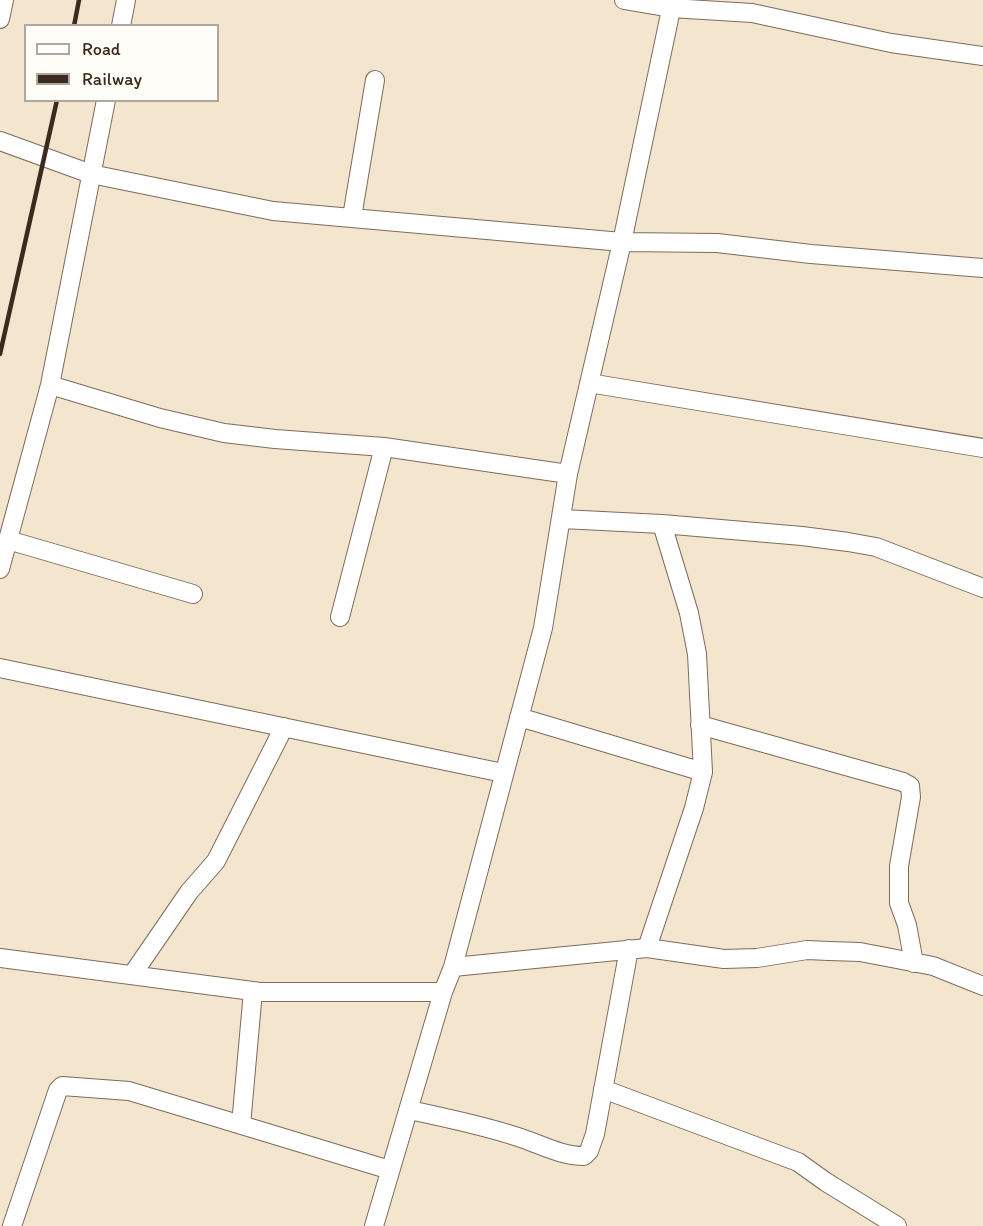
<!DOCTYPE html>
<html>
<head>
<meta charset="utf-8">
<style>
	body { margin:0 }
	#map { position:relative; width:983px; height:1226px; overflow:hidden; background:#f4e6ce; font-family:Itim,sans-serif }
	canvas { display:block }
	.legend { position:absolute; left:24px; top:24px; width:195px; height:78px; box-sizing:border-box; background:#fdfcf7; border:2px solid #afa8a0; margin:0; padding:8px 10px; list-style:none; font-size:18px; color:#3b2a1e }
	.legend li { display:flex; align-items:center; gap:12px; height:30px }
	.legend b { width:30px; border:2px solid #afa8a0 }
</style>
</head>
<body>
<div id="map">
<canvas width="983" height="1226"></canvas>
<ul class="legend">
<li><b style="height:8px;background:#fff"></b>Road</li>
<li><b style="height:8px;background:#3b2a1e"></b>Railway</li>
</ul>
</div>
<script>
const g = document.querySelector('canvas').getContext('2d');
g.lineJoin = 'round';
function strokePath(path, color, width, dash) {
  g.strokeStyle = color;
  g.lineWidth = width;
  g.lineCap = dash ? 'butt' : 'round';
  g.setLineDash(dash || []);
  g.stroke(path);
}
const street = new Path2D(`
	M624,0L671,8L752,13L891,43L983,56
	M0,19L4,0
	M121,26L126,0
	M0,141L91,174L273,211L622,242L717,243L811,254L983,268
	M352,217L375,80
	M589,383L983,448
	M50,385L160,418L224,433L275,439L384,447L568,474
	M562,519L662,524L802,536L848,542L876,547L983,588
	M8,540L193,594
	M0,569L50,385L106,100
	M340,617L384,447
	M0,668L503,773
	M519,717L703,772
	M700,725L903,782L910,786L911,797L899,866V903L907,925L914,963
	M647,948L694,808L703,772L697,654L689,613L662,524
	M0,958L260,992H443
	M453,967L647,948L724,959L757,958L807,950L829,951L860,952L933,966L983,986
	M132,975L189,892L216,861L284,727
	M603,1089L798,1162L826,1182L897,1226
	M410,1110C446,1118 482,1125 518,1137C540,1144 561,1156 584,1156L589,1151L595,1134L629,949
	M241,1125L253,991
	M12,1226L58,1090L62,1086L129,1091L390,1170
	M374,1226L443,992L453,967L543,628L568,474L622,242L673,0`);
strokePath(street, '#7c6c5c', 20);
strokePath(street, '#fff', 18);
strokePath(new Path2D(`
	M74,26L79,0
	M0,354L57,100`), '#3b2a1e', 4.5);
</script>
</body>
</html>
